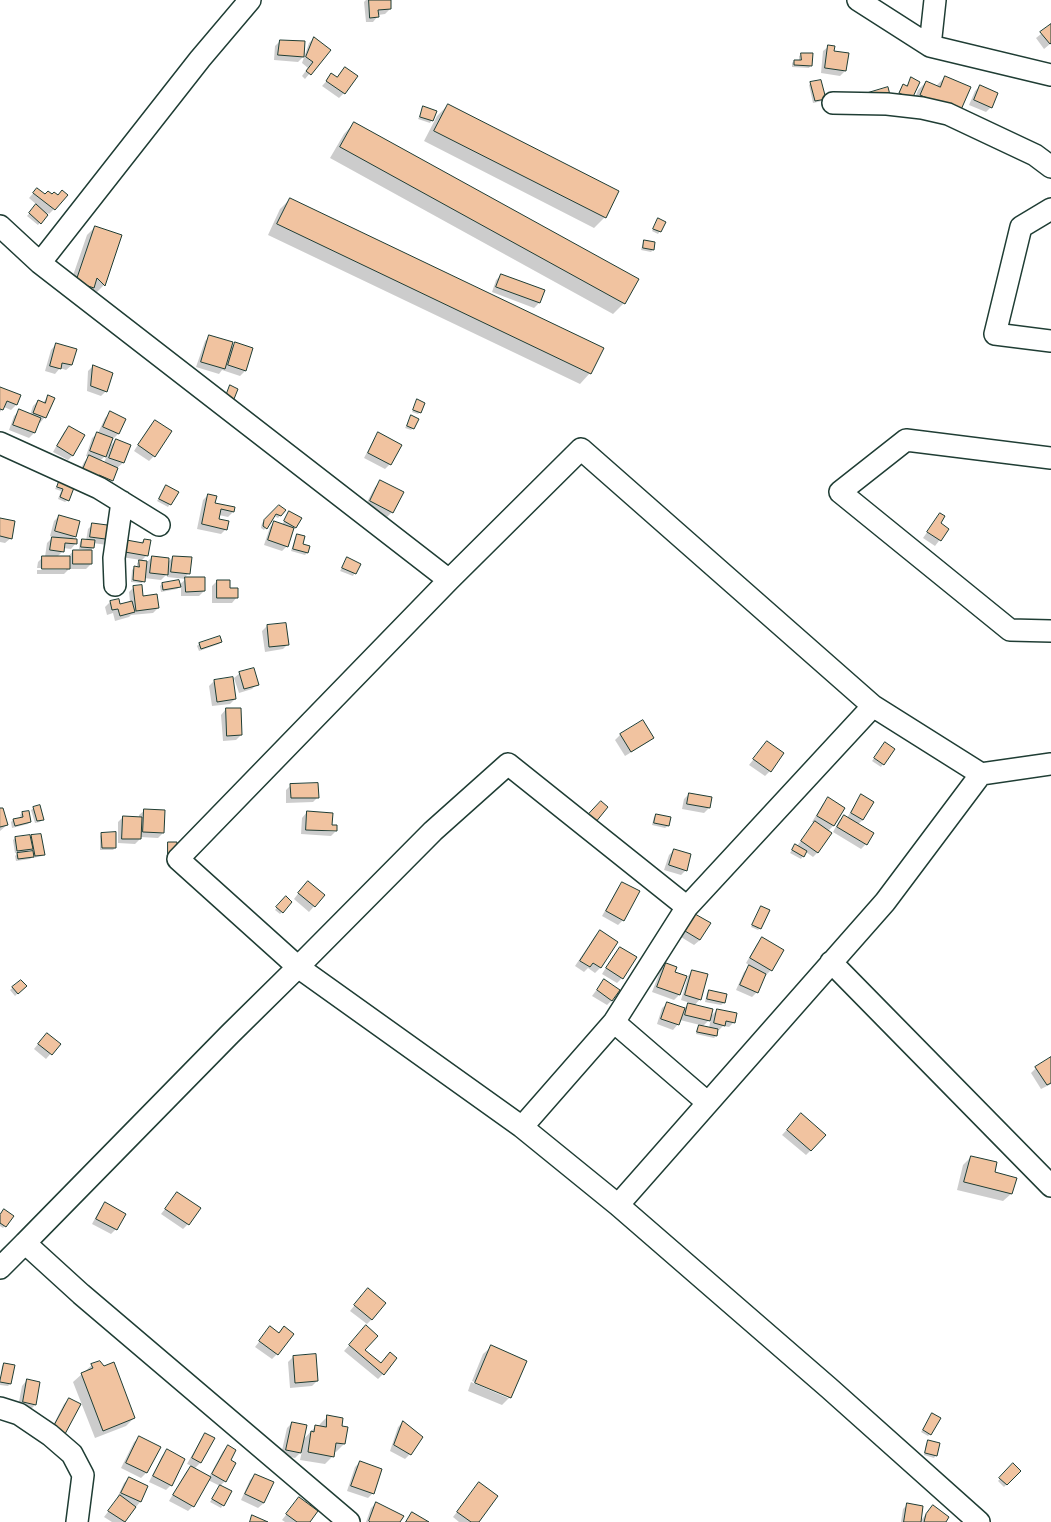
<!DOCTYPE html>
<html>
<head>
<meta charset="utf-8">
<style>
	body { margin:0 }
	canvas { display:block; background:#fff }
</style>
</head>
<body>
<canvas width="1051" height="1522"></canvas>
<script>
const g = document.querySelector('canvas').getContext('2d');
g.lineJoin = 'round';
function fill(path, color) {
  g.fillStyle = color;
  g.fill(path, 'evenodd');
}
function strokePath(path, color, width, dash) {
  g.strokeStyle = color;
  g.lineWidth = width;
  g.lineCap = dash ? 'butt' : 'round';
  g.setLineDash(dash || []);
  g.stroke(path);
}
fill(new Path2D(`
	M366,0H390V9L385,14L378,15V16L373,22H366L364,2Z
	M1051,26V45L1050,44L1044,49L1036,38Z
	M314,38L329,50L305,79L302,76L308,68L302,63L309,43Z
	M280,41L304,42L303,57L298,62L274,60L275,46Z
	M829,46L845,71L840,76L821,73L823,51Z
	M802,54L811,65L809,68L792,67V63L794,61H799V56Z
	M345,68L344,93L339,98L322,86L332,75L336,78Z
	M945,77L960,111L913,103L918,90L926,82L936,86Z
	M911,79V99L897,96L901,88L903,85L906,87Z
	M811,83L824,98L822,101L813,103L809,85Z
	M980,86L991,107L986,112L969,105L975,91Z
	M448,105L605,217L594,228L424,141L437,116Z
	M424,107L436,112L430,123L418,119Z
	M354,123L624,303L613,314L330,158L344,134Z
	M37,189L45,196L54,209L49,214L48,213L38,225L27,216L37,205L29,198Z
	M290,199L590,373L580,384L268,235L280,209Z
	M658,220L660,231L658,234L652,231Z
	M95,227L121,236L104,285L96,293L92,288L85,295L68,290L87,235Z
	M645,241L653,250L651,252L641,250L643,243Z
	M501,275L544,291L539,303L534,308L492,292L496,280Z
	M210,336L230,348L235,344L245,371L240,376L222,370L219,374L196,367L205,341Z
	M56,344L72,365L66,370L60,368L55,374L45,371L51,350Z
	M93,366L106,391L101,396L87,391L88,371Z
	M0,388L16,405L11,410L4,407L0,412Z
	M48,396L45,417L40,423L39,422L35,432L29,438L9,430L14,416L19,411L30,415L33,406L38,401L43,403Z
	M418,400L420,412L418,414L412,412Z
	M110,413L125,419L118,434L113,439L112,438L105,456L100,461L104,463L111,445L116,440L130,446L123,463L117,468L112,480L107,486L76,479L84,462L89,457L86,456L92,438L98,433L105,418Z
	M411,417L413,428L411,430L405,428Z
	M155,421L154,456L149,461L134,451L150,426Z
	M69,427L73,455L68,460L53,452L64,432Z
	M379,434L390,464L385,469L364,458L374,439Z
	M60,480L68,500L65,502L58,499L61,491L55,489Z
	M380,482L392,512L387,517L365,506L375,487Z
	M166,486L177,493L168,507L157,501Z
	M208,495L214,504L233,512L228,517L219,515L218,519L226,529L221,534L197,529L203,500Z
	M279,507L285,510L278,518L274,516L264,530L261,528L262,523Z
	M289,512L295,528L293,530L287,546L282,551L264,545L270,527L275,522L282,525Z
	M940,514L939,523L948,529L935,546L923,538Z
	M59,516L75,536L71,540L76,543L71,549L63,548V551L57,557H68L73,551H87V550L79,549L80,542L82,540L86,541L88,529L93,524L112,540L107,545L93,543V548L89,551L91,564L86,569H69L64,574H37V570H66V568H37L38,562L43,557H45L47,543L53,537L50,536L54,521Z
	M0,519L11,538L5,543L0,542Z
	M297,535L307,553L305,555L291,551L295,538Z
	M144,540L147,555L141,561L147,562L152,557L168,562L173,557L189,573L184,578H204V591L199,596H181V586L177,589L161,592L160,586L162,584L179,585L186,579L167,577V574L161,580L144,578L142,583L131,582L132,570L135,567L137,568V563L141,560L115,556L140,543Z
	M347,559L359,564L353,576L340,571Z
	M217,581L229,589L237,597L232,603H212V586Z
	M134,587L142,597L158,608L153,613L131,615L129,617L115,621L113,613L107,615L105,607L110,602L119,606L130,602L129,592Z
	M267,626L288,644L283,649L265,652L262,631Z
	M221,642L219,644L199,651L197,646L199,644Z
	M240,673L257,684L252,689L239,693L234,678Z
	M214,681L235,699L230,704L212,706L209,686Z
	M226,709L241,735L236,740L223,741L221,715Z
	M643,721L653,737L648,742L625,756L615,740L620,735Z
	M767,742L770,771L765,776L749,765Z
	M883,746L893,750L881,767L872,761Z
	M291,785L318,797L313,802L286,803V790Z
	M689,794L711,798L709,808L704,813L682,809L684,799Z
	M862,796L873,802L863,820L858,824L866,844L861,849L833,832L839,821L844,816L847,818L857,801Z
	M828,799L844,808L833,826L828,831L818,852L813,857L806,852L801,859L790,853L793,848L797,846L814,823L812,822L823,804Z
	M34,808L42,820L40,822L35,823L31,810Z
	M0,809L7,825L0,831Z
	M145,810L163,833L158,838L140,837V839L135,844L118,843V822L123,817L139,818V815Z
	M307,812L323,830V831L335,832L331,836L301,834L302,818Z
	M22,813L30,822L28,824L12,828L11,822L13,820L21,818L20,815Z
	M656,815L668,826L665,828L652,825L654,817Z
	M102,834L115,848L113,850H100V836Z
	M32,836L44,854L42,856L33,858V856L30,859L16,861L15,856L19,852L15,853L13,840L15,838H30ZM31,848L32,852H27Z
	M169,843L174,856H167V845Z
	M674,850L686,870L681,875L664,870L669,855Z
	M623,883V920L618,925L602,916L618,888Z
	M303,887L324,895L309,912L294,899Z
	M284,900L282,912L280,914L275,910Z
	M761,907L760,928L758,930L751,927Z
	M696,915L700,940L694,945L681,937L690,920Z
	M600,931V968L595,973L588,968L584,972L575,966L595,936Z
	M762,938L771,970L766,975L765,974L757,992L752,997L736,990L744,972L750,966L746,963L757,944Z
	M620,948L622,978L617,983L602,974L615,953Z
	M666,964L674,972L686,977L679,995L674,1000L652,992L661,969Z
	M693,971L700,999L694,1006L710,1017L717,1010L734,1022L729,1027L723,1026L719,1030H717L716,1036L714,1038L696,1034L697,1028L700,1025L680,1020L678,1024L673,1030L657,1024L662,1008L668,1003L683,1009L690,1003L681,1000L688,976ZM711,1018L709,1028L702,1027Z
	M604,980L612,1000L607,1005L592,996Z
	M21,981L25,986L15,996L10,990Z
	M709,991L726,995L724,1003L721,1005L705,1002L707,993Z
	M42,1039L59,1044L46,1059L34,1049Z
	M1051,1058V1084L1041,1089L1031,1073L1036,1068Z
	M796,1120L811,1150L806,1155L782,1135Z
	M971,1157L993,1173L1011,1194L1003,1201L957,1190L963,1165Z
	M178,1193L188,1224L183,1229L161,1214Z
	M105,1204L116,1229L111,1234L92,1224L100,1209Z
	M0,1216L5,1226L3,1228L0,1226Z
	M363,1295L372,1319L367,1324L350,1311Z
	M284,1328L277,1354L272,1359L255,1347L266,1333H278Z
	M361,1332L364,1350L383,1374L378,1379L344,1351Z
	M491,1347L510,1397L502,1405L468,1391L471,1382L508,1398V1396L472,1381L483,1354Z
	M293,1357L317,1381L312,1386L290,1388L288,1362Z
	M5,1364L14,1366L10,1384L8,1386L0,1385L2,1366Z
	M92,1365L134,1418L126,1426L95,1438L73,1382Z
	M27,1380L35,1405L30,1410L18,1407L22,1386Z
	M69,1399L59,1438L49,1433L64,1404Z
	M932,1414L930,1434L928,1436L921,1432Z
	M328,1416L340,1427L344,1444L336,1452L333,1451V1456L325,1464L300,1460L302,1451L295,1458L281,1455L287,1428L292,1423L302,1441L316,1426L319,1427L320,1424Z
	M403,1422L410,1454L405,1459L390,1451L398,1427Z
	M206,1434L200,1463L194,1469L209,1477L223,1451L228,1446L229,1460L225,1481L220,1486L231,1492L221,1508L210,1502L220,1486L208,1480L193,1506L188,1511L169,1501L186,1472L192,1466L187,1464L201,1439Z
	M140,1437L159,1448L146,1473L141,1478L121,1468L134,1442Z
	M929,1441L936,1455L934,1458L924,1455L926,1444Z
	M167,1451L171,1485L166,1490L149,1482L162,1456Z
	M360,1462L373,1493L368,1498L347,1491L355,1467Z
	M1013,1465L1020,1471L1004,1487L998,1481Z
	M255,1475L264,1503L258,1508L241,1500L250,1480Z
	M129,1478L147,1486L140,1502L124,1522H112L104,1517L118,1499L117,1498L124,1483Z
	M479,1484L478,1522H459L453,1517Z
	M299,1498L308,1522H285L282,1520Z
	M376,1503L399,1522H366L371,1508Z
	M908,1504L920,1522H901L903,1509Z
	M928,1511L945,1522H920Z`), '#0003');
const building = new Path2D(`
	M369,0H391V9L378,10L379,17L370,18Z
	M1051,24V43L1050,44L1040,32Z
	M314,37L331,50L311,75L306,71L313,62L306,57Z
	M280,40L305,41L304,57L278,55Z
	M828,45L835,46L834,51L849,53L846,71L825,68Z
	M801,53H813L812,66L794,65V60H801Z
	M345,67L358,76L345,94L326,81L331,73L337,77Z
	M945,76L971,87L960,112L920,95L926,81L940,87Z
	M911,77L920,82L912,99L899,93L903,84L907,86Z
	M821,80L826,99L815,101L810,82Z
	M980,85L998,93L992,108L974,100Z
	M888,87L890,95L871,100L868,93Z
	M448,104L619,191L606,218L434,131Z
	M423,106L437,111L433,121L420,117Z
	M354,122L639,279L625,304L340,147Z
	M37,188L45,194L48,191L52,194L54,192L58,195L62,190L68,195L55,210L33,193Z
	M290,198L604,348L591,374L277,224Z
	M36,204L48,215L41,224L29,213Z
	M658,218L666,222L661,232L653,229Z
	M95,226L122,235L105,286L97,278L94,288L76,282Z
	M644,240L655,242L654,250L643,248Z
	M501,274L545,290L540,303L496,287Z
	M209,335L233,342L225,369L201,362Z
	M235,342L253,348L246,371L228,365Z
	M56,343L77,349L72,365L62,363L61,369L50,366Z
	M93,365L113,373L107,392L91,386Z
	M230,385L238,389L234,399L226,396Z
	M0,387L21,395L17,405L7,401L3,410L0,409Z
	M48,395L55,398L46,418L33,413L38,400L45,403Z
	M417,399L425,403L421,413L413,410Z
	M19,409L41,418L35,433L13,425Z
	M110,411L126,419L119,434L103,427Z
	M411,415L419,419L414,429L407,426Z
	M155,420L172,431L155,457L138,445Z
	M69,426L85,435L73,456L57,446Z
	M97,432L113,438L106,457L90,451Z
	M378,432L402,445L391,465L368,453Z
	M116,439L131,445L124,463L109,458Z
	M89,455L118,468L113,481L99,475L96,481L81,474Z
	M60,479L75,485L69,501L60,497L63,489L57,487Z
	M380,480L404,492L393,513L370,501Z
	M166,485L179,492L171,505L159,499Z
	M208,494L217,496L215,503L235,507L234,512L221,509L219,519L229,521L227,530L202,524Z
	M279,505L286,510L281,516L276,514L267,529L263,526L264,520Z
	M289,511L302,518L296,528L284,521Z
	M940,513L945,516L941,523L949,529L941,541L927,532Z
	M59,515L80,521L76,537L55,531Z
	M0,518L15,521L12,539L0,536Z
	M274,521L294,528L288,547L268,540Z
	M92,523L115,526L113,540L90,537Z
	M297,534L305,536L303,544L310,546L308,553L293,549Z
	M52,537L77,539V544L65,543L64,552L50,550Z
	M82,539L95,540L94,548L81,547Z
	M121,539L143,543L144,539L151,540L148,556L119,551Z
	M73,550H92V564H73Z
	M42,556H70V569H42Z
	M152,556L169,558L168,575L150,573Z
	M173,556L192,557L190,574L171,572Z
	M347,557L361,564L356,574L342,568Z
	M139,560L147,561L145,582L133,580L134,566L139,567Z
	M185,577H205V591L186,592Z
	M179,580L181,587L163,590L162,583Z
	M217,580H230V588H238V598H217Z
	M142,585L143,596L157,594L159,608L136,611L133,586Z
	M119,599L120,604L132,601L135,612L120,616L118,609L112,610L110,601Z
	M286,623L289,645L269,647L267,625Z
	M220,636L222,642L201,649L199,643Z
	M254,668L259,685L244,689L239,672Z
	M233,677L236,699L217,702L214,680Z
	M226,708H241L242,735L227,736Z
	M643,720L654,738L631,752L620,734Z
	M767,741L784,753L771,772L753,759Z
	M885,742L895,749L884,765L874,758Z
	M318,783L319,798H291L290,784Z
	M689,793L712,797L710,808L687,804Z
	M861,794L874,802L863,820L851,813Z
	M828,797L845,808L834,826L817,816Z
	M601,801L608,807L595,823L587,816Z
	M40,805L44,820L37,821L33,807Z
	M0,808H3L8,825L0,827Z
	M144,809L165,810L164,833L143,832Z
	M29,811L31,822L15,826L13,819L23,817L22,812Z
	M307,811L333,813L332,825H337V831L306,830Z
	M656,814L671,817L669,826L654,823Z
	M844,815L874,833L867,845L837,827Z
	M123,816L142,817L141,839H122Z
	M815,821L832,833L818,853L801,841Z
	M116,832V848H102L101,833Z
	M41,834L45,855L35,856L31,835Z
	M30,835L33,849L17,851L15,837Z
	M168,842H177V854H168Z
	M795,844L807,851L804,857L792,850Z
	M674,849L691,854L687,871L669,865Z
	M33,851L34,857L18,859L17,853Z
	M308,881L325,895L315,907L298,893Z
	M622,882L640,891L624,921L606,911Z
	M286,896L292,902L283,913L276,907Z
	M761,906L770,910L761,929L752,925Z
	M695,914L711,923L700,940L685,931Z
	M600,930L618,942L601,968L593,963L590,967L580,961Z
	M762,937L784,950L772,971L750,958Z
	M620,947L637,957L623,979L606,968Z
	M666,963L677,967L675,972L687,976L680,995L657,987Z
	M749,965L766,974L758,993L740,985Z
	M692,970L708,974L701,1000L685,995Z
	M604,979L620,990L612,1001L597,990Z
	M21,980L27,986L18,994L12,987Z
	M709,990L727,994L725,1003L707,999Z
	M667,1002L685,1008L679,1025L661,1019Z
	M688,1003L713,1009L710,1021L685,1015Z
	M717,1009L737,1013L735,1023L726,1021L725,1026L714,1023Z
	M699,1025L718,1029L717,1036L697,1032Z
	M47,1033L61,1044L52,1055L38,1044Z
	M1051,1057V1083L1047,1085L1035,1067Z
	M801,1113L826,1135L811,1151L787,1130Z
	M971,1156L997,1162L995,1172L1017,1178L1012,1194L964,1182Z
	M177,1192L201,1208L189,1225L165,1209Z
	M105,1202L126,1214L117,1230L96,1219Z
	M4,1209L14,1216L6,1227L0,1223V1215Z
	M368,1288L386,1303L372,1320L354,1305Z
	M366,1325L378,1336L365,1350L381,1363L390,1352L397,1358L384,1375L349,1345Z
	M270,1326L279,1333L284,1326L294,1334L278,1355L259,1341Z
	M491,1345L527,1361L511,1398L475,1383Z
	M316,1354L318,1381L295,1383L293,1356Z
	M100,1361L104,1366L114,1362L135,1418L103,1431L81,1373L93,1368L91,1364Z
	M4,1363L15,1365L11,1384L0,1382Z
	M27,1379L40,1382L36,1405L23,1402Z
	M69,1398L81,1404L65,1434L53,1428Z
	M932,1413L941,1418L931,1435L923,1430Z
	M327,1415L343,1418L342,1426L348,1427L345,1444L336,1443L334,1457L308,1452L311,1431L314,1432L315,1425L326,1427Z
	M403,1421L423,1437L411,1455L394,1445Z
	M292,1422L307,1425L301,1453L286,1450Z
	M205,1433L215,1438L201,1463L192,1458Z
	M139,1436L161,1447L147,1473L126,1463Z
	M928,1440L940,1443L937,1456L925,1453Z
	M228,1445L236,1450L231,1460L236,1463L226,1482L212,1474Z
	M167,1449L185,1459L172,1486L153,1476Z
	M360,1461L382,1469L374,1494L351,1486Z
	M1013,1463L1021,1471L1007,1485L999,1478Z
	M191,1466L211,1477L194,1507L173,1495Z
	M255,1474L274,1482L264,1503L245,1494Z
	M129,1477L148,1486L141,1502L121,1493Z
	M479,1482L498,1496L479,1522H471L457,1512Z
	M220,1485L232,1491L224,1506L212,1499Z
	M120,1495L136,1507L125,1522L108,1511Z
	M299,1497L318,1511L310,1522H297L286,1514Z
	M376,1502L404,1516L400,1522H370L369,1521Z
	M907,1503L923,1506L921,1522H904Z
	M933,1505L949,1517L946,1522H924L926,1514Z
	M412,1512L429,1522H406Z
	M252,1515L268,1522H250Z`);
fill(building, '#f1c3a0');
strokePath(building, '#1f3d34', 1);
const minor = new Path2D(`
	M858,0L930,46L1051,75
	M930,46L935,0
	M833,103L887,104L922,108L948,114L1035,155L1051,167
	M1051,209L1021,227L995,334L1051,341
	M0,226L40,263L449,580
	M40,263L200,59L250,0
	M0,443L99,488L159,525
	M1051,458L906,440L840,492L1010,630L1051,631
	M115,585L114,558L122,502
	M981,774L885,902L618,1205L522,1127L298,967L178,859L449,580L581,449L873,706L981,774L1051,764
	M831,962L1051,1186
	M614,1022L687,907L873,706
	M522,1127L614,1022L708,1103
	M618,1205L829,1388L979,1522
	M25,1243L230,1034L298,967L433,831L508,764L687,907
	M0,1268L25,1243L81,1294L349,1522
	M0,1408L19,1414L50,1435L72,1454L83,1475L77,1522`);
strokePath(minor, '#1f3d34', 24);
strokePath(minor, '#fff', 21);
</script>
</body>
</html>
